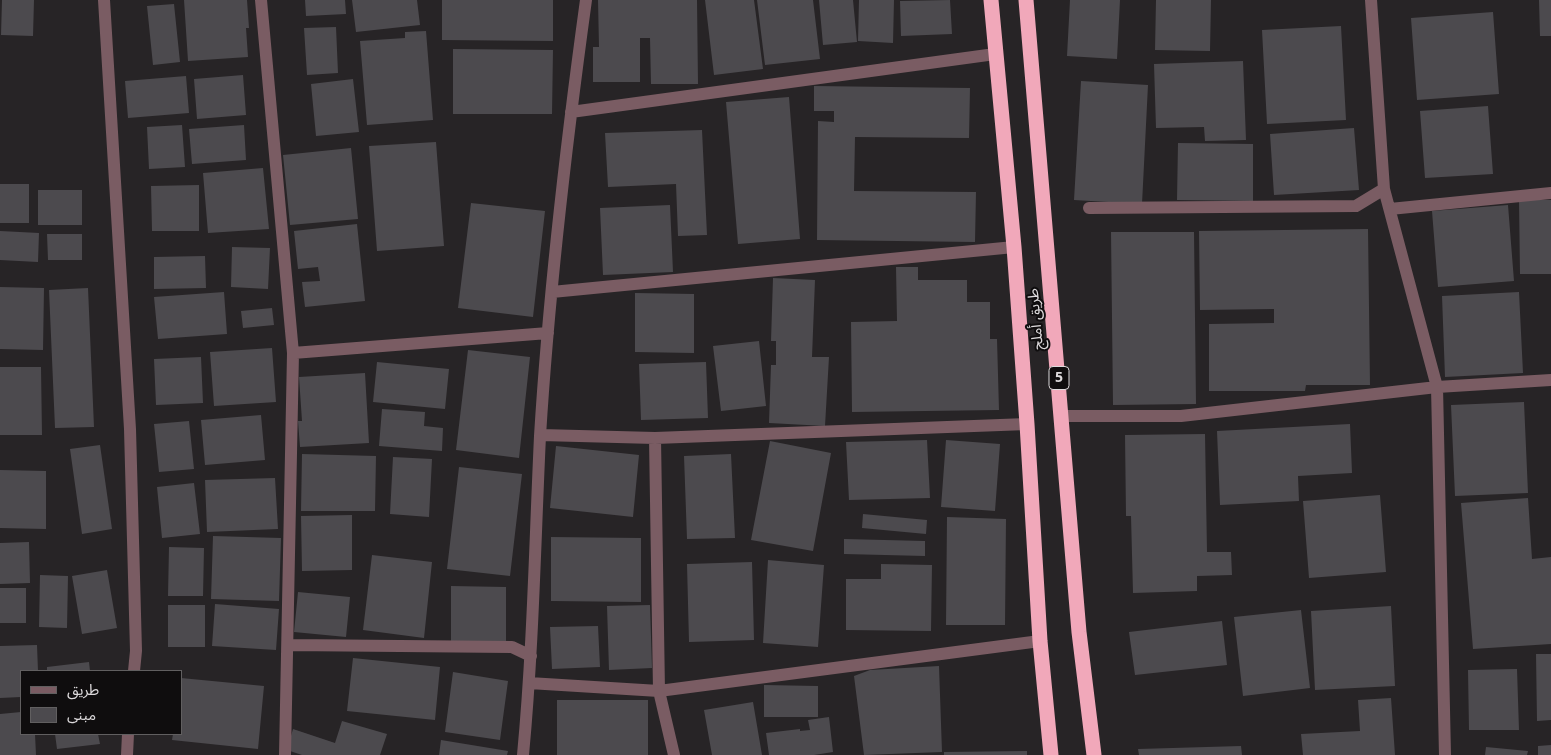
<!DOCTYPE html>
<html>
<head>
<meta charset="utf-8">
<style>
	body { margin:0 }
	#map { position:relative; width:1551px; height:755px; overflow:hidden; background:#272426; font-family:"Noto Sans","Noto Sans Arabic",sans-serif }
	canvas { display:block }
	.legend { position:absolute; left:20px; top:670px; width:162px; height:65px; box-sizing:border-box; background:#0f0d0e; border:1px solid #615f60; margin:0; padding:6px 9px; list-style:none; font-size:15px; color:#dddadc }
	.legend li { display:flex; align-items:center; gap:10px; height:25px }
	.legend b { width:25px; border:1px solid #615f60 }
</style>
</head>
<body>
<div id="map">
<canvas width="1551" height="755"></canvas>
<ul class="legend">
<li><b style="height:6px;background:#7a5c63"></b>طريق</li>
<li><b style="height:14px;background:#4c4a4e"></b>مبنى</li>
</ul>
</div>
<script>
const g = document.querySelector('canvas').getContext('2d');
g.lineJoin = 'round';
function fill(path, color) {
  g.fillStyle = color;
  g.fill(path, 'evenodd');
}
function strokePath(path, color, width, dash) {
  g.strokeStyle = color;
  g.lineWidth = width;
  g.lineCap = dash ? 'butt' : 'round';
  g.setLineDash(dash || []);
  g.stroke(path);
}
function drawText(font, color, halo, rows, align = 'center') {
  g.font = font + ' "Noto Sans","Noto Sans Arabic",sans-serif';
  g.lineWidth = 4;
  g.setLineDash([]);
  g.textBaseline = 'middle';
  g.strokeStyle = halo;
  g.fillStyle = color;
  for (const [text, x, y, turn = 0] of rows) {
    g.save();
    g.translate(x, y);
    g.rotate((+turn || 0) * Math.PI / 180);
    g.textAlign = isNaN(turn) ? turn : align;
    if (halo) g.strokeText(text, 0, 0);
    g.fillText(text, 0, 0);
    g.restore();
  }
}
fill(new Path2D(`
	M2,0H34L33,36L1,35Z
	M184,0H247L249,28H246L248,57L188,61Z
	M305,0H345L346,14L306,16Z
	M352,0H417L420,25L356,32Z
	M442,0H553V41L442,40Z
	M598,0H697L698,84H651L650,38H640V82H593V47H599Z
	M705,0H754L763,69L714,75Z
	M757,0H813L820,59L765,65Z
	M819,0H853L857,42L823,45Z
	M859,0H894L893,43L858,41Z
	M950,0L952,34L901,36L900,1Z
	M1070,0H1120L1117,59L1067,56Z
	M1156,0H1211L1210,51L1155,50Z
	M1539,0H1551V36H1540Z
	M174,4L180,62L153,65L147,6Z
	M1493,12L1499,94L1417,100L1411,18Z
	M1341,26L1346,120L1267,124L1262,30Z
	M336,27L338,73L307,75L304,28Z
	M426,31L433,120L367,125L360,41L405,38V32Z
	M453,49L553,50L552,114H453Z
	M1243,61L1246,140L1205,141L1204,127L1156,128L1154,64Z
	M243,75L246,115L197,119L194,79Z
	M186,76L189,113L128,118L125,81Z
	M353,79L359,132L316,136L311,84Z
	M1081,81L1148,85L1142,204L1074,200Z
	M814,86L970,88L969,138L855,137L854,191L976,192L975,242L817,240L818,121L834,122V111H814Z
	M789,97L800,239L738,244L726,102Z
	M1488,106L1493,174L1425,178L1420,111Z
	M182,125L185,167L149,169L147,127Z
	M244,125L246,160L192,164L189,129Z
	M1354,128L1359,190L1274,195L1270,134Z
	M702,130L707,235L678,236L676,184L608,187L605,133Z
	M436,142L444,246L377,251L369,146Z
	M1178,143L1253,144V201L1177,200Z
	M351,148L358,219L290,225L283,155Z
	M263,168L269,229L208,233L203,173Z
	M0,184H29V223H0Z
	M199,185V231H152L151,186Z
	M38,190H82V225H38Z
	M1519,200H1551V274H1520Z
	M471,203L545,211L533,317L458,308Z
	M670,205L673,272L603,275L600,208Z
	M1508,205L1514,281L1438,287L1432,211Z
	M357,224L365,301L305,307L302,282L320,281L318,267L298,269L294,231Z
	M1368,229L1370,385H1306L1305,391H1209V324L1274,323V309L1200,310L1199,231Z
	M0,231L39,233L38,262L0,260Z
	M1111,232H1194L1196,404L1113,405Z
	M47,234H82V260H48Z
	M232,247L270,248L268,289L231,287Z
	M205,256L206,288L154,289V257Z
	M896,267H918V280H967V302H990V339H997L999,410L852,412L851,322L897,321Z
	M773,278L815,280L812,357H829L825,426L769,423L771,365H776V341H771Z
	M0,287L44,288L43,350L0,349Z
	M88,288L94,427L55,428L49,290Z
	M224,292L227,334L158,339L154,297Z
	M1519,292L1523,373L1445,377L1442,296Z
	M635,293L694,294V353L635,352Z
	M272,308L274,325L243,328L241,311Z
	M759,341L766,406L721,411L713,346Z
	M272,348L276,402L214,406L210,352Z
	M468,350L530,357L519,458L456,450Z
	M201,357L203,403L156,405L154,359Z
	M377,362L449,369L445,409L373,402Z
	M706,362L708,418L641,420L639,364Z
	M0,367H41L42,435H0Z
	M365,373L369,443L300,447L298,421H302L299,377Z
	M1524,402L1528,493L1455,496L1451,405Z
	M382,409L425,412L424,426L443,428L442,451L379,446Z
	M261,415L265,460L205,465L201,420Z
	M189,421L194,469L159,472L154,424Z
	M1350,424L1352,473L1298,476L1299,501L1220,505L1217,431Z
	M1205,434L1207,552H1231L1232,575L1197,576V591L1133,593L1131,516H1126L1125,435Z
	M927,440L930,498L849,500L846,442Z
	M946,440L1000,444L995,511L941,507Z
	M770,441L831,453L813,551L751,540Z
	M100,445L112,529L82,534L70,449Z
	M556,446L639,455L633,517L550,508Z
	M302,454L376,456L375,511H301Z
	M731,454L735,538L687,539L684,456Z
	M393,457L432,459L429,517L390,514Z
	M459,467L522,474L510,576L447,569Z
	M0,470L46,471V529L0,528Z
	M275,478L278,529L207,532L205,480Z
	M194,483L200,534L162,538L157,487Z
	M1380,495L1386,572L1309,578L1303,501Z
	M1528,498L1532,559L1551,557V644L1473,649L1461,503Z
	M863,514L927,520L926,534L862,528Z
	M352,515V570L302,571L301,516Z
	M947,517L1006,519L1005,625H946Z
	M213,536L281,538L279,601L211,599Z
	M551,537L641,538V602L551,601Z
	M844,539L925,541V556L844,554Z
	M29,542L30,583L0,584V543Z
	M169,547L204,548L203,596H168Z
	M372,555L432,562L424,638L363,630Z
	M768,560L824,565L818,647L763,643Z
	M752,562L754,640L689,642L687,564Z
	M881,564L932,565L931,631L846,630V579H881Z
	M107,570L117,628L82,634L72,576Z
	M40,575L68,576L67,628L39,627Z
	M451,586L506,587V642L451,641Z
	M0,588H26V623H0Z
	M298,592L350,597L346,637L294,632Z
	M215,604L279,609L276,650L212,646Z
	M168,605H205V647H168Z
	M650,605L652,668L609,670L607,606Z
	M1391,606L1395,686L1315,690L1311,611Z
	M1301,610L1310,688L1243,696L1234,617Z
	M1222,621L1227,665L1135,675L1129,632Z
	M598,626L600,667L552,669L550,627Z
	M37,645L38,671H21V697L0,698V646Z
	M1536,654H1551V720L1537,721Z
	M353,658L440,667L435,720L347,711Z
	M89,662L90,671H47V667Z
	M939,666L942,752L864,755L854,676L870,670Z
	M1517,669L1519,730H1469L1468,670Z
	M453,672L508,681L500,740L445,732Z
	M181,678L264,686L258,749L172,740L173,734H181Z
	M764,685L818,686V717H764Z
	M1391,698L1395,755H1303L1301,734L1360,731L1358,700Z
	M557,700H648V755H557Z
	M753,702L762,755H712L704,710Z
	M21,712V734H35L36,755H0V714Z
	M829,717L833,752L814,755H769L766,733L800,729V731L810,730L808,720Z
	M342,721L387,734L380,755H302L287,750L293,729L335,743Z
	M55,734H98L100,744L57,749Z
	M441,740L508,751L507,755H439Z
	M1551,745V755H1538V746Z
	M1241,746L1242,755H1139L1138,749Z
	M1486,747L1528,751L1527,755H1485Z
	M1027,751V755H944V752Z`), '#4c4a4e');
strokePath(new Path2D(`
	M104,0L130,429L136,651L134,671
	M261,0L293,353L285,755
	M1371,0L1384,189L1437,387L1445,755
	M571,112L995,54
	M1089,208L1356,206L1384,189
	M1390,209L1551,193
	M552,292L1014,247
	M293,353L548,333
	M1062,416H1181L1437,387L1551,380
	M541,435L655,438L1027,424
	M655,438L659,691L674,755
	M288,645L512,647L531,656
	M529,683L659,691L1040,641
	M127,755L128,734
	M523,755C533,649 535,542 540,436C549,290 566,145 586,0`), '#7a5c63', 12);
strokePath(new Path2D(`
	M991,0L1014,247L1027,424L1040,641L1051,755
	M1026,0L1079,632L1094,755`), '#f1a8ba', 15);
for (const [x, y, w] of [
	[1059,378,20]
]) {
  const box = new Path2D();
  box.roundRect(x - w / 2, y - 11.5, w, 23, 4);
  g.fillStyle = '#0f0d0e';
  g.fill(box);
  strokePath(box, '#dddadc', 1);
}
drawText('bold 14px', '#dddadc', null, [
	["5",1059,378]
]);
drawText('15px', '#dddadc', '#0f0d0e', [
	["طريق أملج",1036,319,-95]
]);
</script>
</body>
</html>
